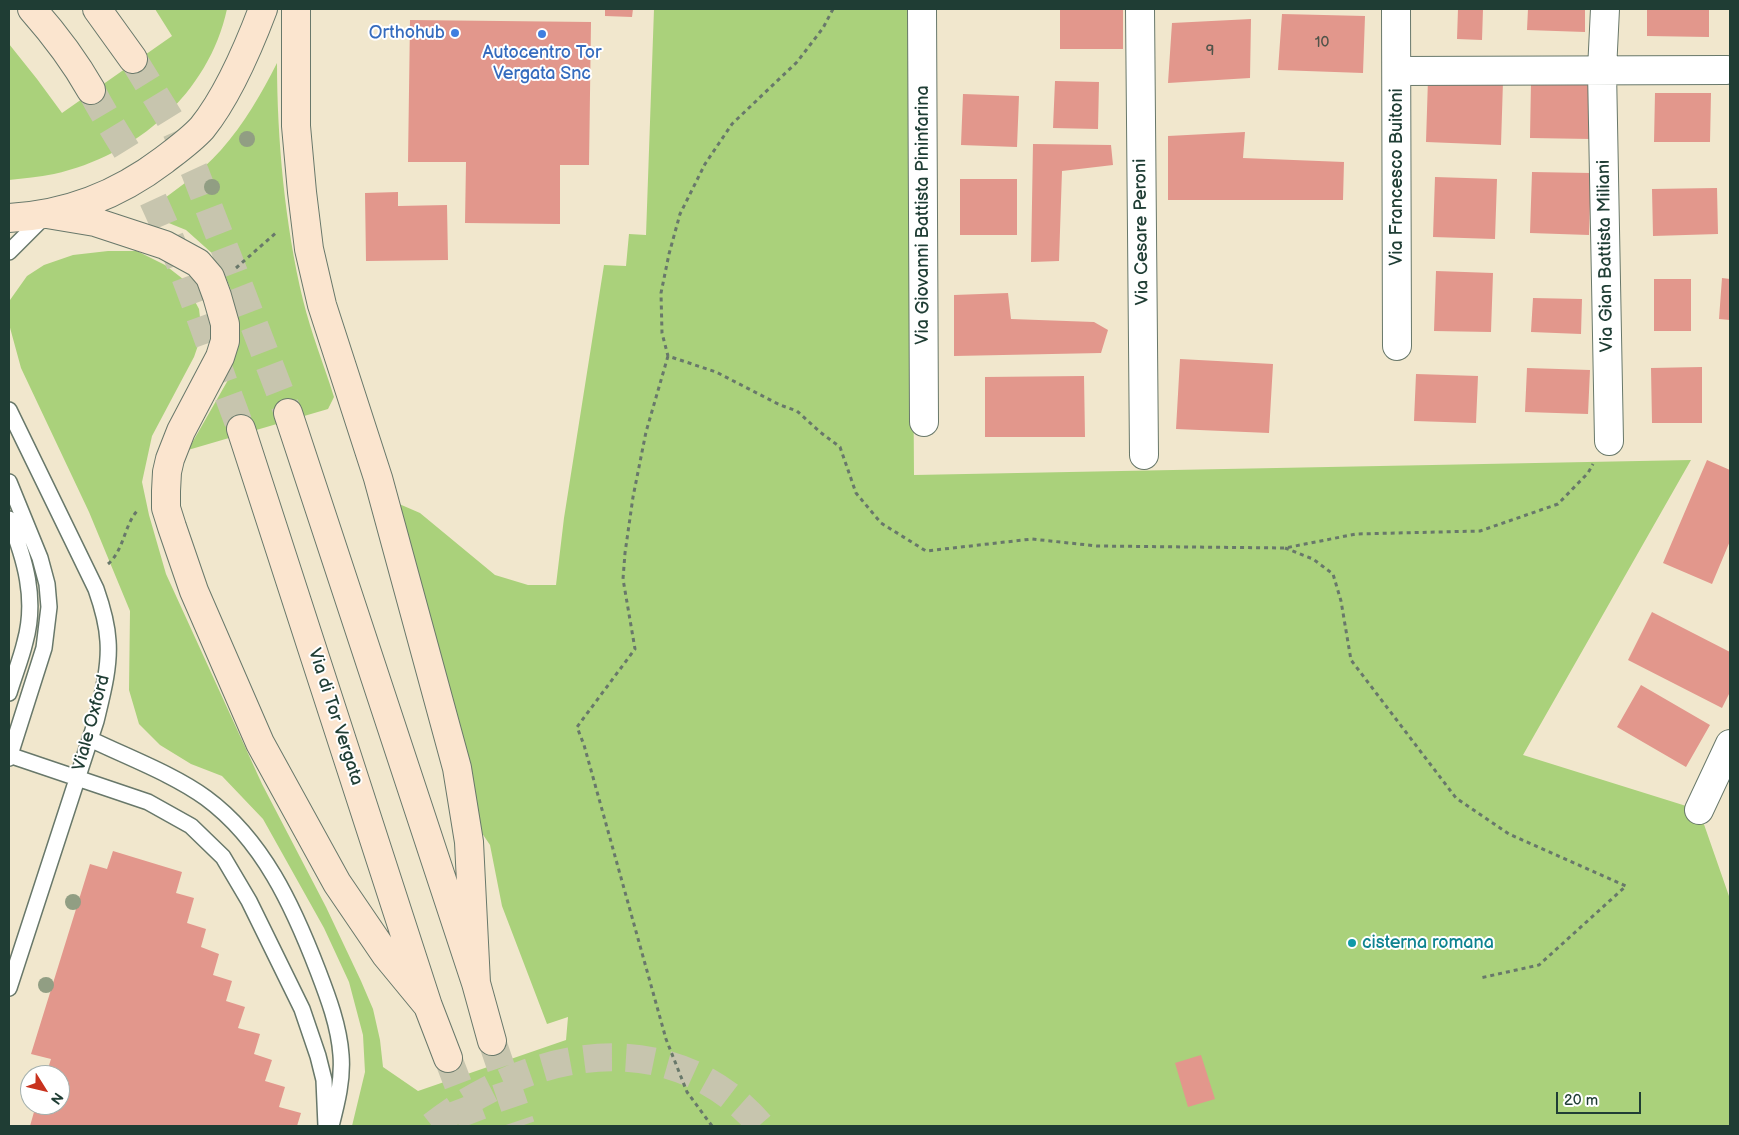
<!DOCTYPE html>
<html>
<head>
<meta charset="utf-8">
<style>
	body { margin:0 }
	#map { position:relative; width:1739px; height:1135px; overflow:hidden; background:#f1e7cd; font-family:"Balsamiq Sans",sans-serif }
	canvas { display:block }
	.frame { position:absolute; inset:0; border:10px solid #1f3d34; pointer-events:none }
	.north { position:absolute; left:20px; top:1065px; width:50px; height:50px; box-sizing:border-box; background:#fff; border:1px solid #a5b1ae; border-radius:50%; rotate:126deg; font-size:14px; font-weight:700; line-height:20px; text-align:center; color:#1f3d34 }
	.north::after { content:''; display:block; margin:auto; width:18px; height:22px; background:#c8321e; clip-path:polygon(50% 0,100% 100%,50% 72%,0 100%) }
	.scale { position:absolute; left:1556px; top:1092px; width:85px; height:22px; box-sizing:border-box; border:2px solid #1f3d34; border-top:0; padding-left:6px; font-size:15px; line-height:18px; white-space:nowrap; color:#1f3d34; -webkit-text-stroke:4px #fff; paint-order:stroke }
</style>
</head>
<body>
<div id="map">
<canvas width="1739" height="1135"></canvas>
<div class="frame"></div>
<div class="north">N</div>
<div class="scale">20 m</div>
</div>
<script>
const g = document.querySelector('canvas').getContext('2d');
g.lineJoin = 'round';
function fill(path, color) {
  g.fillStyle = color;
  g.fill(path, 'evenodd');
}
function strokePath(path, color, width, dash) {
  g.strokeStyle = color;
  g.lineWidth = width;
  g.lineCap = dash ? 'butt' : 'round';
  g.setLineDash(dash || []);
  g.stroke(path);
}
function drawText(font, color, halo, rows, align = 'center') {
  g.font = font + ' "Balsamiq Sans",sans-serif';
  g.lineWidth = 4;
  g.setLineDash([]);
  g.textBaseline = 'middle';
  g.strokeStyle = halo;
  g.fillStyle = color;
  for (const [text, x, y, turn = 0] of rows) {
    g.save();
    g.translate(x, y);
    g.rotate((+turn || 0) * Math.PI / 180);
    g.textAlign = isNaN(turn) ? turn : align;
    if (halo) g.strokeText(text, 0, 0);
    g.fillText(text, 0, 0);
    g.restore();
  }
}
fill(new Path2D(`
	M155,9H227C209,93 136,156 54,174C39,177 24,178 9,180V44L37,79L62,113L172,36Z
	M654,9H911L914,475L1691,460L1523,755L1699,810L1730,899V1126H352L365,1072L363,1035L349,982L324,928L263,819L222,776L191,764L160,745L139,724L129,690L130,611L89,512L21,368L9,324L10,300L27,276L44,265L73,255L108,251H137L165,265L183,279L199,309L202,334L194,357L152,436L142,482L149,515L166,574L262,784L326,907L361,981L373,1009L380,1040L383,1067L418,1091L566,1040L568,1017L547,1024L502,906L490,845L465,808L383,497L420,513L495,575L528,585H556L564,518L604,265L626,266L629,234L646,235Z
	M277,63C277,139 285,225 303,300C311,333 324,365 334,397L328,409L188,450L228,380L239,338L236,303L225,275L214,255L186,230L144,213C170,194 199,175 221,150C244,124 262,93 277,63Z`), '#aad17b');
fill(new Path2D(`
	M605,9H633L632,17L605,16Z
	M1060,9H1123V49H1060Z
	M1458,9H1483L1482,40L1457,39Z
	M1528,9H1585V32L1527,30Z
	M1647,9H1709V37L1647,36Z
	M1282,14L1365,16L1363,73L1278,70Z
	M1251,19L1250,78L1168,83L1172,23Z
	M410,20L591,22L589,165H560V224L465,223L466,162H408Z
	M1428,79L1503,81L1501,145L1426,142Z
	M1055,81L1099,82L1098,129L1053,128Z
	M1531,82L1593,84L1591,139L1530,138Z
	M1655,93H1711L1710,142H1654Z
	M963,94L1019,96L1017,147L961,145Z
	M1245,132L1243,158L1344,162L1343,200H1168V136Z
	M1033,144L1111,145L1113,165L1062,171L1059,261L1031,262Z
	M1532,172L1591,173L1589,235L1530,233Z
	M1435,177L1497,179L1495,239L1433,237Z
	M960,179H1017V235H960Z
	M1717,188L1718,234L1653,236L1652,189Z
	M398,192V206L447,205L448,260L366,261L365,193Z
	M1436,271L1493,273L1491,332L1434,331Z
	M1722,278L1730,279V320L1719,319Z
	M1654,279H1691V331H1654Z
	M1008,293L1011,319L1094,322L1108,330L1101,353L954,356V295Z
	M1533,298L1582,299L1581,334L1531,332Z
	M1180,359L1273,364L1269,433L1176,429Z
	M1702,367V423H1652L1651,368Z
	M1527,368L1590,370L1588,414L1525,412Z
	M1416,374L1478,376L1476,423L1414,421Z
	M1084,376L1085,437H985V377Z
	M1707,460L1730,470V541L1712,584L1663,563Z
	M1652,612L1730,652V692L1722,708L1628,660Z
	M1641,685L1710,725L1686,767L1617,727Z
	M113,851L182,872L176,893L194,898L187,923L206,929L201,947L219,954L213,975L232,981L226,1001L245,1007L238,1028L260,1034L254,1054L272,1060L265,1081L285,1087L279,1107L301,1113L297,1126H30L36,1105H60V1075H46L51,1059L31,1054L90,864L107,869Z
	M1201,1055L1215,1099L1188,1107L1175,1063Z`), '#e2978c');
strokePath(new Path2D(`
	M133,59L173,124L195,172L288,413
	M91,90C107,121 127,149 143,179C183,259 209,346 241,429
	M492,1041L521,1126
	M448,1058L474,1126
	M432,1126C530,1049 671,1021 761,1126`), '#c7c5ae', 28, [28, 14]);
const lane = new Path2D(`
	M9,252L45,216
	M9,410L96,589C102,606 107,623 108,641C110,667 102,696 96,721L9,988
	M9,482L40,558L47,584L49,607L44,648L9,758
	M9,519C25,559 37,599 25,642C21,659 14,676 9,693
	M90,739C127,757 173,774 206,798C263,840 293,906 318,971C328,997 339,1026 341,1055C343,1079 337,1103 331,1126
	M9,755L148,802L191,826L223,857L249,901L302,1009L318,1056L324,1080L326,1126`);
const street = new Path2D(`
	M922,9L924,422
	M1140,9L1144,455
	M1396,9L1397,346
	M1605,9L1602,70L1609,441
	M1397,71L1727,70
	M1699,810L1730,744`);
const secondary = new Path2D(`
	M32,9C55,35 74,60 91,90
	M97,9L133,59
	M296,9V126L302,192L309,249L322,305L378,478L457,768L469,842L476,983
	M47,214L95,222L165,245L198,263L210,277L217,296L225,324V341L220,357L181,431L170,459L167,472L166,491V508L172,527L194,591L260,743L337,883L386,955L428,1006
	M9,218C67,215 118,195 164,160C177,150 191,140 202,128C227,97 249,46 263,9
	M288,413L476,983L492,1041
	M241,429L428,1006L448,1058`);
strokePath(lane, '#68786a', 18);
strokePath(street, '#68786a', 30);
strokePath(secondary, '#68786a', 30);
strokePath(new Path2D(`
	M833,9L823,28L797,62L732,124L705,164L680,214L669,254L661,293L662,333L668,356L716,372L780,405L797,411L820,432L840,447L856,493L881,523L926,551L1032,539L1097,546L1285,548L1356,534L1480,531L1558,504L1588,473L1593,464
	M236,268L278,231
	M668,356L646,432L633,497L625,553L623,579L635,649L577,727L584,745L666,1039L687,1092L712,1126
	M1285,548L1313,559L1333,574L1341,601L1351,660L1456,798L1509,834L1626,886L1539,965L1480,978
	M108,564C124,550 124,526 137,511`), '#68786a', 3, [4, 4]);
strokePath(lane, '#fff', 15);
strokePath(street, '#fff', 28);
strokePath(secondary, '#fbe5cf', 28);
g.fillStyle = '#919e83';
for (const [x, y] of [
	[247,139],
	[212,187],
	[73,902],
	[46,985]
]) {
  g.beginPath();
  g.arc(x, y, 8, 0, 2 * Math.PI);
  g.fill();
}
for (const [x, y, r, color] of [
	[455,33,5,"#3f7fe0"],
	[542,34,5,"#3f7fe0"],
	[1352,943,5,"#0f9aa8"]
]) {
  const dot = new Path2D();
  dot.arc(x, y, r, 0, 2 * Math.PI);
  g.fillStyle = color;
  g.fill(dot);
  strokePath(dot, '#fff', 2);
}
drawText('15px', '#50544a', null, [
	["10",1322,43],
	["9",1210,51]
]);
drawText('18px', '#366cbe', '#fff', [
	["Orthohub",445,33],
	["Autocentro Tor",542,53,"center"],
	["Vergata Snc",542,74,"center"]
], 'right');
drawText('18px', '#1f3d34', '#fff', [
	["Via Francesco Buitoni",1397,177,-90],
	["Via Giovanni Battista Pininfarina",923,215,-90],
	["Via Cesare Peroni",1142,232,-91],
	["Via Gian Battista Miliani",1606,256,-91],
	["Via di Tor Vergata",335,717,72],
	["Viale Oxford",92,723,-75]
]);
drawText('18px', '#0d838f', '#fff', [
	["cisterna romana",1362,943]
], 'left');
</script>
</body>
</html>
